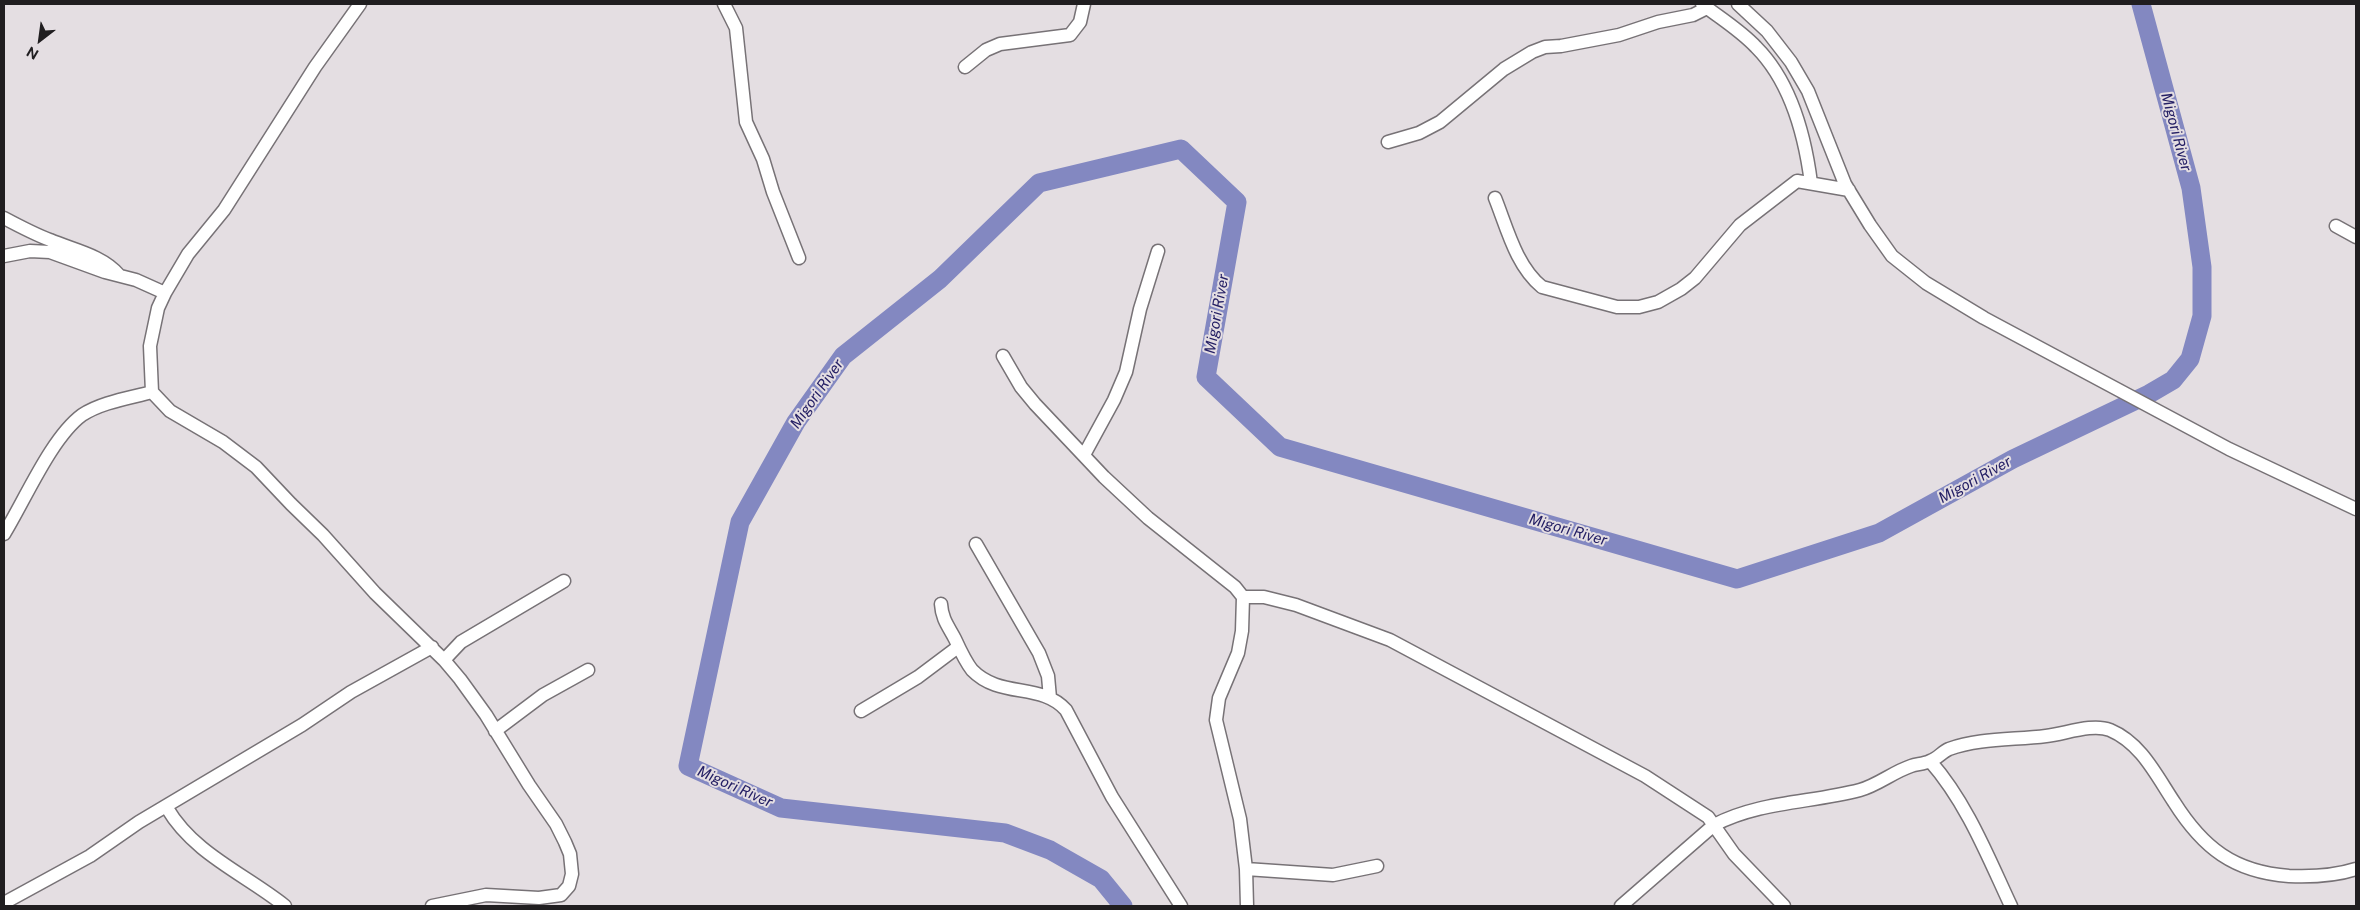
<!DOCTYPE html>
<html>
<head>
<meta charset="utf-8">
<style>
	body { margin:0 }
	#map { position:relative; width:2360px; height:910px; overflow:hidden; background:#e4dee2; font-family:"Public Sans",sans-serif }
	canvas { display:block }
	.frame { position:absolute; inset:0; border:5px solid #201e20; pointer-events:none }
	.north { position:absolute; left:15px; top:15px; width:50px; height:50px; -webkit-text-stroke:4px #e4dee2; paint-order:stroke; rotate:210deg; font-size:14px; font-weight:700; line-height:20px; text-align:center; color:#201e20 }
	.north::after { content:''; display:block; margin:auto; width:18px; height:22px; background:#201e20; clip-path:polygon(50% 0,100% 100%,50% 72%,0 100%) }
</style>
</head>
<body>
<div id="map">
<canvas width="2360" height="910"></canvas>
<div class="frame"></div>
<div class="north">N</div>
</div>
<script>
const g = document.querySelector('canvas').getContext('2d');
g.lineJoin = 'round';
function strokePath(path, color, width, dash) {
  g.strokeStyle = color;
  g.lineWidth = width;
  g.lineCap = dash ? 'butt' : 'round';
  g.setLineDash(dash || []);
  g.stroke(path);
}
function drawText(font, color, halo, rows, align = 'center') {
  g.font = font + ' "Public Sans",sans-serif';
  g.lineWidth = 4;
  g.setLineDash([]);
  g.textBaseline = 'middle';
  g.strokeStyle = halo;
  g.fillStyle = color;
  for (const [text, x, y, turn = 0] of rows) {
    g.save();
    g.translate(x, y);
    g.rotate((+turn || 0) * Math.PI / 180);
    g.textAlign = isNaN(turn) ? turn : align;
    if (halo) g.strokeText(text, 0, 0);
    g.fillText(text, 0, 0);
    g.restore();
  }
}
strokePath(new Path2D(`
	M1123,906L1101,879L1050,850L1005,833L781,808L688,766L740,522L796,422L843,356L940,279L1039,183L1181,149L1237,202L1206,377L1280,447L1737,579L1879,533L2013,459L2149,394L2173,380L2190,359L2202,316V267L2191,188L2141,4`), '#8388c1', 19);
const minor = new Path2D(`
	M360,4L315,67L224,210L188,254L165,293L158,308L150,346L152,392L170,411L223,442L256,467L291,504L323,535L375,593L444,660L460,679L486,715L529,785L556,824L565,842L570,854L572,874L569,886L561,895L539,898L486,895L432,906
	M724,4L736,28L746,122L763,159L773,192L799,258
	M1702,4C1720,18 1740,30 1756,47C1791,82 1805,136 1811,183
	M1738,4L1767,31L1791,62L1808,91L1845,184L1870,225L1892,256L1926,283L1984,318L2229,449L2356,509
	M965,67L986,50L1000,44L1070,35L1080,22L1084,4
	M1388,142L1419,133L1440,122L1504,69L1532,52L1545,47L1561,46L1619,35L1658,22L1693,15L1707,8
	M1495,198C1507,228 1516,266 1542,287L1617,307H1639L1658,302L1681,289L1695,278L1740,225L1797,181L1849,190
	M4,218C19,226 34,234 50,240C73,250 102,255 119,275
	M2336,226L2356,237
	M4,256L30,251L50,252L105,272L136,280L165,293
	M1003,356L1021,387L1035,404L1104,477L1148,518L1235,587L1243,597L1242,631L1238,653L1219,698L1216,720L1240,819L1246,869L1247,906
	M1084,455L1114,400L1126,372L1140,309L1158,251
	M4,534C25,500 51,438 82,415C102,402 130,398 152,392
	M976,544L1039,653L1048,676L1050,698
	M1243,597H1264L1296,605L1390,640L1645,776L1708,817L1734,854L1784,906
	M941,604C942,620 949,627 955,639C960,650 965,661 972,670C1000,699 1041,682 1066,710L1112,797L1181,906
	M444,660L461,642L564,581
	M861,711L918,677L958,647
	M495,731L543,695L588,670
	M1930,761C1967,803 1988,857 2011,906
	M167,808C194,854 245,874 285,906
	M1246,869L1333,875L1377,866
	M4,903L90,856L139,822L302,725L351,692L432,647
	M1621,906L1714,825C1760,801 1811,803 1860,790C1878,785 1893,772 1911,766C1917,764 1924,764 1930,761C1937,759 1942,752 1949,749C1979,738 2014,740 2046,736C2065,734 2092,723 2110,730C2141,743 2156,775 2174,802C2203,848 2234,872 2289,876C2312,877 2334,876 2356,869`);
strokePath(minor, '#777276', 15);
strokePath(minor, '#fff', 12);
drawText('italic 15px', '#252065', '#e4dee2', [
	["Migori River",2176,132,75],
	["Migori River",1217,314,-80],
	["Migori River",817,394,-55],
	["Migori River",1975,480,-29],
	["Migori River",1568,530,16],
	["Migori River",735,787,24]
]);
</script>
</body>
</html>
